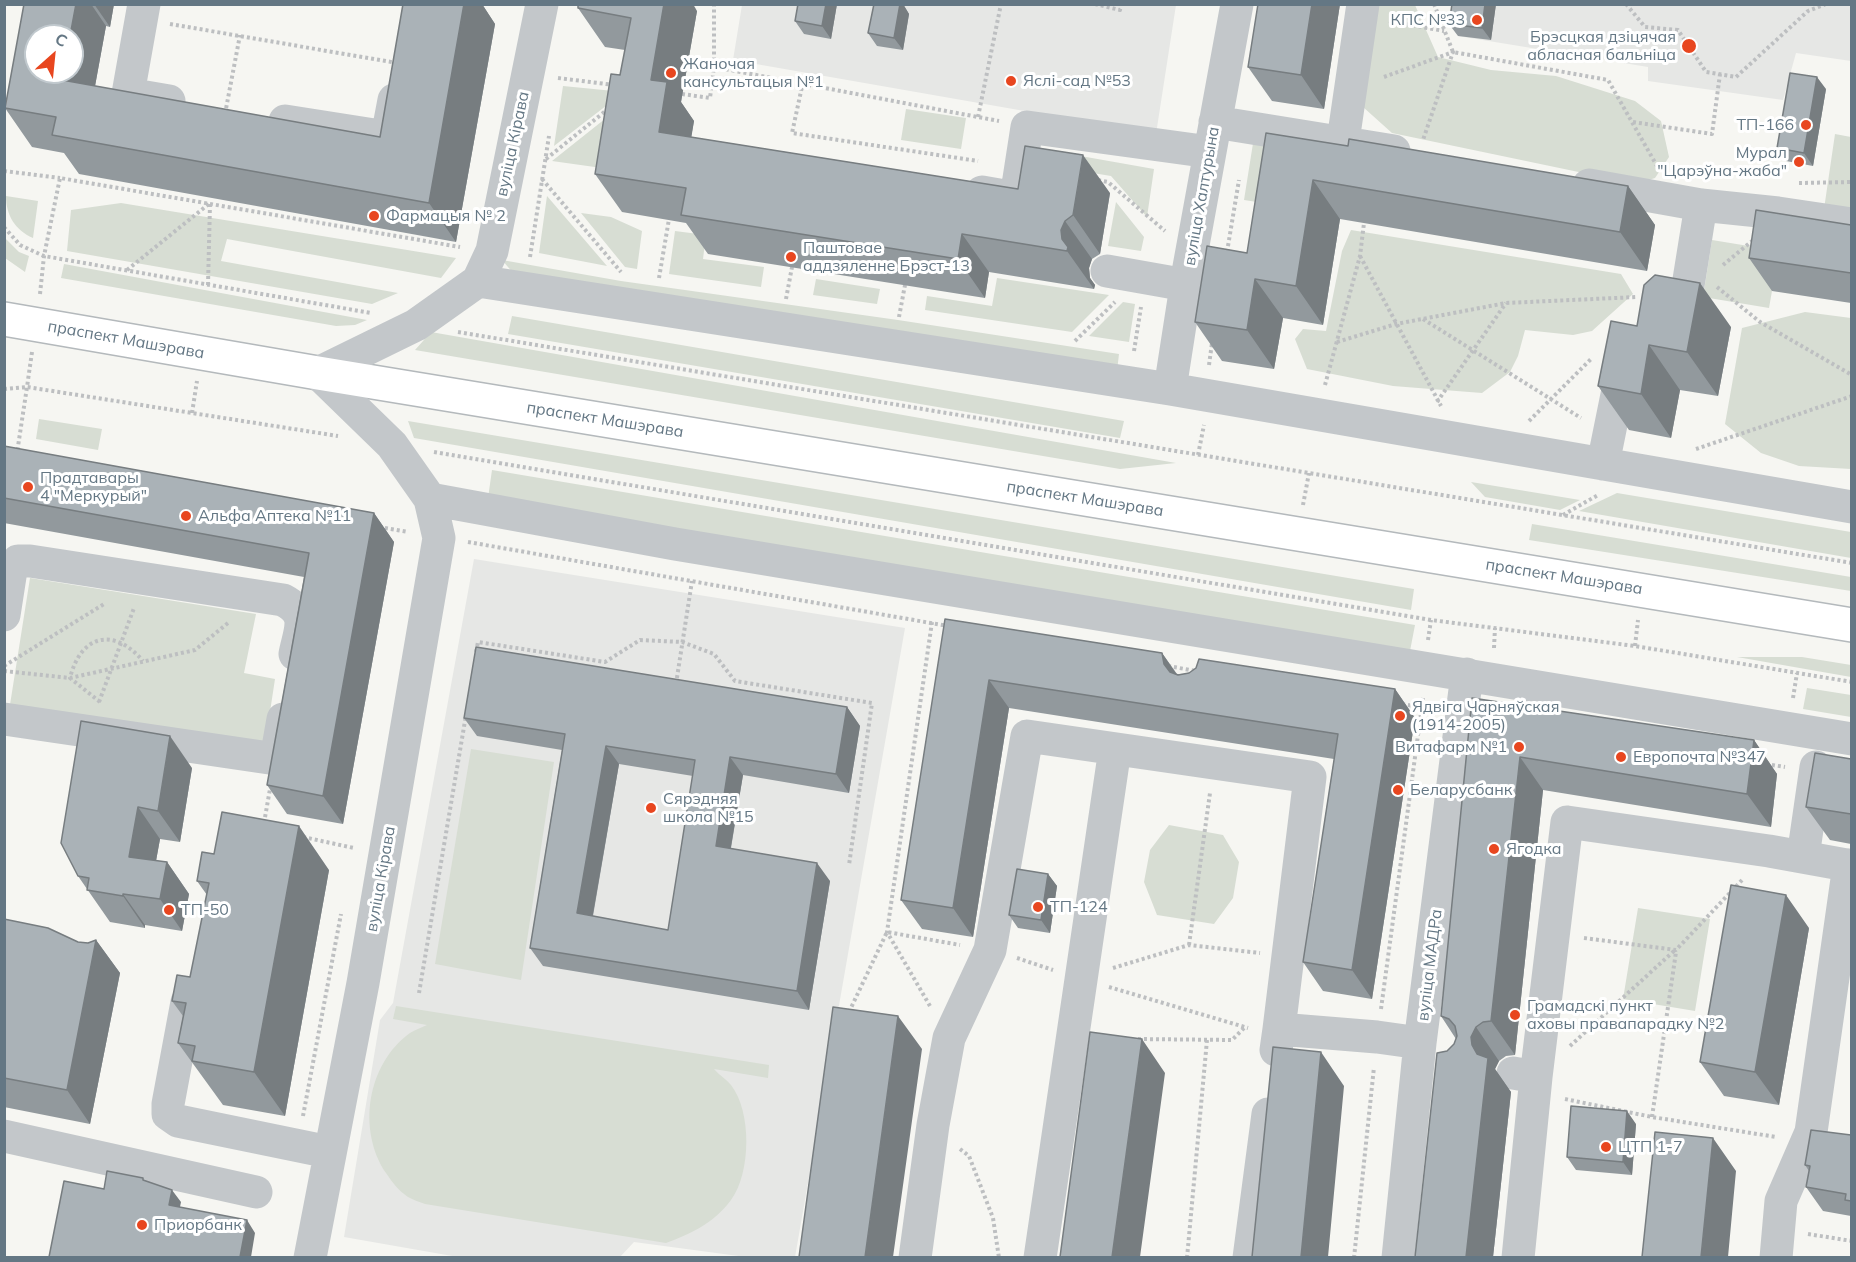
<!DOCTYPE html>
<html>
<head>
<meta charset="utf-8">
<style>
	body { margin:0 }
	#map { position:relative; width:1856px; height:1262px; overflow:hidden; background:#f6f6f2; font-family:Mulish,sans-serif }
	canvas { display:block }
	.frame { position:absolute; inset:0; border:6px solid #647784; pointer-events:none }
	.north { position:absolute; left:24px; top:24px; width:60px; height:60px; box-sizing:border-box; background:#fff; border:2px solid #c1c9ce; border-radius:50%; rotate:27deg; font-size:16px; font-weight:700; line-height:24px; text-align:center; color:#647784 }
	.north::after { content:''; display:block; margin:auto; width:21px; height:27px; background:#e8461f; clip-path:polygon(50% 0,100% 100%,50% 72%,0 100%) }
</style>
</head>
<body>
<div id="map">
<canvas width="1856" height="1262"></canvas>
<div class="frame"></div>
<div class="north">С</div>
</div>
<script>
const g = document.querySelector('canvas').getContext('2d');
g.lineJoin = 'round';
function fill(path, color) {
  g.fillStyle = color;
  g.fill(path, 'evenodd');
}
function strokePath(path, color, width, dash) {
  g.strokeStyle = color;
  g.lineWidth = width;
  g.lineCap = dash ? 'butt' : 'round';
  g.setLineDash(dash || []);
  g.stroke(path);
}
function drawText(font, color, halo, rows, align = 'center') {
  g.font = font + ' Mulish,sans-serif';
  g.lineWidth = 6;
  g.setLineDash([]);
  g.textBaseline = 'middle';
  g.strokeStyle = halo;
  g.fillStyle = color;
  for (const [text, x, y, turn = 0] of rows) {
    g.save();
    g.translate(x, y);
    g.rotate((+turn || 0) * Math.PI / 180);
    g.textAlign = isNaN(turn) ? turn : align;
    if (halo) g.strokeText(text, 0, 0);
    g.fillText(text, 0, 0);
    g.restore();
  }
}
fill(new Path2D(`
	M742,5H1176L1156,134L733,60Z
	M1462,5H1851V61L1796,53L1783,100L1648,81V67L1458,36Z
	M474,559L905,628L795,1257H746L634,1242L620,1257H458L344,1237L380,1020L393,1003Z`), '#e6e7e5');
fill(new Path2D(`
	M1377,5H1415L1438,57L1491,70L1556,76L1635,101L1661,121L1669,157L1655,178L1636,184L1392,133L1363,107Z
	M563,86L624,92L554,146Z
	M630,99L609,169L552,161Z
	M906,109L966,118L961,149L901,140Z
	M1835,134L1851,137V213L1824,209Z
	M1254,137L1293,144L1283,206L1244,200Z
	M1058,152L1154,169L1147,217L1111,176L1056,167Z
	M6,196L38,201L33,238C15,230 6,215 6,196Z
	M547,196L607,266L539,253Z
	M1116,202L1144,237L1141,251L1108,246Z
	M121,203L456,258L441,278L227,239L221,261L398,293L372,304L67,251L71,210Z
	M581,213L611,217L642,231L637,269L625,267Z
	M1351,230L1621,274L1633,294L1592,331L1573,335L1525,330L1518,356L1510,372L1482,393L1393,386L1307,369L1295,339L1303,329L1326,331L1342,251Z
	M675,231L706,235L703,259L764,267L761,287L669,274Z
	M5,238L19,252L29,256L25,272L5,258Z
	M1712,240L1779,251L1769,308L1703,297Z
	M502,260L621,281L898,320L1119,354L1117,371L514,274Z
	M64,264L367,320L355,325L336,326L61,278Z
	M997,278L1109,295L1072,332L925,310L927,296L992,306Z
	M816,279L880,289L877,304L813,295Z
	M1123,302L1135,304L1129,342L1089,336Z
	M1805,312L1851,318V469L1799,466L1761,453L1725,424L1742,328Z
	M512,316L1124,421L1120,438L508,334Z
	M431,332L1176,463L1120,469L415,350Z
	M39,419L102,429L98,450L36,439Z
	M408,421L1414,589L1411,610L414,438Z
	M492,470L1415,625L1410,651L488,498Z
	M1471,482L1580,500L1560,510L1485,497Z
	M1617,493L1851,532V558L1579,511Z
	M1532,524L1851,577V591L1529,540Z
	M30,578L256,614L244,673L275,679L264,751L9,711Z
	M1737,657H1802L1851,665V677Z
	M1807,688L1851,695V717L1803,709Z
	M471,749L554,762L521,980L435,964Z
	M1169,825L1223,835L1239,862L1233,898L1214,924L1157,915L1144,882L1150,850Z
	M1638,908L1710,919L1695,1011L1623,999Z
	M396,1006L769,1065L768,1078L714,1069C719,1075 726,1079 731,1085C752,1112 751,1173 731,1200C715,1222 691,1234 666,1243L425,1204C420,1202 413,1200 408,1197C399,1191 392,1182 386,1173C357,1130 367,1064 410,1033C415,1030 422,1027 427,1025L393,1019Z`), '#d7ddd3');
const major = new Path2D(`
	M4,319L318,373L1852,625`);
strokePath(major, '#b4b9bc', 36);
strokePath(new Path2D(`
	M1095,4L1120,10L1121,4
	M1434,4L1453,52L1608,80L1657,166
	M1626,4L1645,27L1678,30L1706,72L1736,77L1808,11L1826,4
	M1389,21L1444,31
	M170,24L397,63
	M714,67L999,121
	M1384,77L1453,52L1423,140
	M558,78L614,85
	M803,82L792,133L978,161
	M682,94L710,98L714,67V4
	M225,114L240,35
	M978,117L1001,4
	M1633,122L1712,134L1720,74
	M546,159L608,109
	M4,171L60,178
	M542,179L621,272
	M1098,180L1108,182L1165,231
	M1799,183L1852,182
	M4,227L20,245L44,256L371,313
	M1227,252L1239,180
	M1360,256L1441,406
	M530,257L549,136
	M1723,265L1752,241
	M127,270L210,203
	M659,278L669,219
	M208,285L210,204
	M1717,287L1760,322L1852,375
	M40,294L44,256L60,178L460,247
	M786,299L792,267
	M899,317L905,285
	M1423,319L1581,418
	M458,332L1852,563
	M1075,341L1115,302
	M1337,342L1396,324L1506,303L1637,297
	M1134,351L1141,307
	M32,352L27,387L338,436
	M1209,365L1212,343
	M1325,385L1360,256L1364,223
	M4,389L27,387L17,453
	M1437,402L1506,303
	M192,413L197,381
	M1529,421L1592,358
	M1696,449L1852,396
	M434,452L1431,620L1635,646L1852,682
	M1198,455L1204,425
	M1303,505L1309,473
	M1563,515L1598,495
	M379,527L408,532
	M468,542L948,626
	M1428,640L1431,620
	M1635,646L1638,620
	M1494,648L1495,628
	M476,652L478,642L605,662L640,640L682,642L714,654L735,681L872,703L849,865
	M4,666L104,604
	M1168,666L1196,671
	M4,671L70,678L195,650L228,623
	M676,684L692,581
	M1793,698L1797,673
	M99,702L134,608
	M100,702L70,678C81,634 114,627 143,661
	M1402,704L1433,709
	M1766,764L1785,767
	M264,823L270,789
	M303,837L354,848
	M1584,938L1676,950L1743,879
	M1189,945L1210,793
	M1017,958L1053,970
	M1113,968L1189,945L1260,953
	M1109,987L1248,1028
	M419,993L466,715
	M930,1006L887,932L932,622
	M1381,1009L1423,698
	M849,1012L887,932L960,945
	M1138,1039L1232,1040L1244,1028
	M1570,1046L1675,950
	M1565,1099L1652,1117L1776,1137
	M303,1116L341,914
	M1652,1117L1676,952
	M960,1149L969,1156L993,1218L999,1258
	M1808,1234L1852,1241
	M1187,1258L1207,1040
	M1354,1258L1374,1067`), '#bdbfc1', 4, [3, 3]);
strokePath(new Path2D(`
	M144,4L128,94L169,101
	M285,121L387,137L394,100
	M1215,122L1394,151
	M1343,141L1363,4
	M1589,185L1701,205L1778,213L1852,224
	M982,192L1016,198L1027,127L1210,152
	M1107,271L1186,285
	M478,281L1170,389L1852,507
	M478,281L492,251L542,4
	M1662,314L1687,292L1701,205
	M1170,389L1189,267L1237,4
	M1603,464L1623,365
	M430,499L675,544L1852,739
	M4,615L11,570L18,561H30L283,600C310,614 300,629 295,654
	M4,719L276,759L283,719
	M1803,857L1816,767
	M187,1002L168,1104V1114L178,1121L329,1152
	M1276,1050L1279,1029L1377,1037L1420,1043
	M1513,1073L1536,1077L1567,822L1769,851L1852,866
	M4,1136L256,1192
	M310,1258L363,983L439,538L430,499L392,445L318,373L416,325L478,281
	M915,1258L933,1125L949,1038L990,950L1027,736L1310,777L1279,1029
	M1040,1258L1115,749
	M1249,1258L1268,1114
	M1398,1258L1420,1043L1467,674
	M1518,1258L1536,1077
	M1776,1258L1781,1201L1811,1132L1849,865`), '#c3c7ca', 33);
strokePath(major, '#fff', 33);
fill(new Path2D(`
	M24,4H114L110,27L106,26L95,86L380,137L403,4H482L495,24L456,242L79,174L64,153L32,147L5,108Z
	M798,4H837L831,39L804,34L795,21Z
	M874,4H903L909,14L903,50L877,46L868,33Z
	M1258,4H1340L1324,109L1272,101L1248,67Z
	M1452,4H1496L1491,40L1458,36L1449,24Z
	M578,8L697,11L681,102L694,121L691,137L1018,189L1110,193L1100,254L1092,259L1089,268L1090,278L1095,285L1094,289L989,272L985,298L708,254L686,223L622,212L595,174L620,75L625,50L605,47Z
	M1826,89L1813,166L1786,161L1777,148Z
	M1266,133L1348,146L1628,186L1655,225L1647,271L1340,219L1323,325L1283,318L1274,369L1222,361L1195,322L1247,253Z
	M1851,225V303L1772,291L1749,258Z
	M1637,326L1731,327L1718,396L1680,390L1671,438L1629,430L1598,386Z
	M4,446L374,513L394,542L343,824L287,814L267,785L304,577L4,523Z
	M945,619L1162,653L1177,674L1395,689L1415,718L1372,999L1323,991L1303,962L1334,759L1009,708L973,937L922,929L901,900Z
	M1472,698L1754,740L1777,774L1771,827L1543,790L1515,1055L1506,1056L1499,1061L1495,1069L1511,1092L1493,1257H1415L1447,1051L1454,1044L1456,1039L1441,1016Z
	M847,707L860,726L849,793L743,775L731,848L830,881L809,1010L543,966L530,948L562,750L477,736L464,718ZM619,764L693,776L668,930L593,916Z
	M1851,759V844L1830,840L1806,807Z
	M192,768L180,842L160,839L156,861L167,862L189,894L182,931L145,925V928L110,922L78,876L61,843Z
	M329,870L285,1116L223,1105L178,1043L183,1016L172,1001L190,977L207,895L197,881Z
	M1048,874L1057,886L1050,933L1018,928L1009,915Z
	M4,919L78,942L88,943L96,940L120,973L90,1124L4,1107Z
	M1809,928L1779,1105L1724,1096L1700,1062Z
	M1636,1124L1632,1175L1576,1170L1567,1157Z
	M1851,1135V1216L1823,1211L1806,1187L1809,1171L1805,1165Z`), '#92999d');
fill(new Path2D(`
	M76,4H91L106,26L89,119L62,80L64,72H72V36H70Z
	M94,4H114L110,27Z
	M464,4H482L495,24L456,242L429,203Z
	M664,4H693L697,11L681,102L694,121L686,170L659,132L651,80Z
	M826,4H837L831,39L822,26Z
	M900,4H903L909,14L903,50L894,38Z
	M1312,4H1340L1324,109L1301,75Z
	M1485,4H1496L1491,40L1482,28Z
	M1817,77L1826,89L1813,166L1804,153Z
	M1083,155L1110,193L1100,254L1073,215Z
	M1313,180L1340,219L1323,325L1296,286Z
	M1628,186L1655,225L1647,271L1620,232Z
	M1065,221L1092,259L1089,268L1090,278L1095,285L1094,289L1067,251L1062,239L1061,230Z
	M962,234L989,272L985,298L958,259Z
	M1255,279L1283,318L1274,369L1247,330Z
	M1700,283L1731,327L1718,396L1687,352Z
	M1649,345L1680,390L1671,438L1641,394Z
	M374,513L394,542L343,824L323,796Z
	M1162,653L1182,682L1184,693L1164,664Z
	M989,680L1009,708L973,937L953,908Z
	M1395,689L1415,718L1372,999L1352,970Z
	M847,707L860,726L849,793L836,774Z
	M170,736L192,768L180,842L158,811Z
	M1754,740L1777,774L1771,827L1747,794Z
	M606,746L619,764L590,931L577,913Z
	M730,757L743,775L728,864L716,846Z
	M1520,757L1543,790L1515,1055L1491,1021Z
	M138,807L160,839L151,888L129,857Z
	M299,826L329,870L285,1116L254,1072Z
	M167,862L189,894L182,931L160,899Z
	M817,863L830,881L809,1010L797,991Z
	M1048,874L1057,886L1050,933L1041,920Z
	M123,894L145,925V928L123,896Z
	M1786,895L1809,928L1779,1105L1755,1072Z
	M96,940L120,973L90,1124L67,1090Z
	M898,1016L922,1049L893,1257H865Z
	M1476,1027L1499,1061L1495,1069L1511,1092L1493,1257H1466L1471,1037Z
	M1142,1039L1165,1073L1140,1257H1112Z
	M1321,1052L1344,1086L1328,1257H1301Z
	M1627,1111L1636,1124L1632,1175L1623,1162Z
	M1713,1138L1736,1171L1728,1257H1701Z
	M172,1190L181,1202L178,1217L169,1205Z
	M247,1220L255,1233L251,1257H240Z`), '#777d80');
const building = new Path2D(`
	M24,4H76L70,36H36V72H64L62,80L380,137L403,4H464L429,203L52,135L56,117L5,108Z
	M578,4H664L651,80L667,82L659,132L1018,189L1025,146L1083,155L1073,215L1065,221L1061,230L1062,239L1068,247L1067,251L962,234L958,259L681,215L686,188L595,174L611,74L620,75L631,18L578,8Z
	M798,4H826L822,26L795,21Z
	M874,4H900L894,38L868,33Z
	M1258,4H1312L1301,75L1248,67Z
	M1452,4H1485L1482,28L1449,24Z
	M1790,73L1817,77L1804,153L1777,148Z
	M1266,133L1348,146L1349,139L1628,186L1620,232L1313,180L1296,286L1255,279L1247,330L1195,322L1207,246L1247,253Z
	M1756,210L1851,225V273L1749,258Z
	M1655,275L1700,283L1687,352L1649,345L1641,394L1598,386L1611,321L1637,326L1644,285Z
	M4,446L374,513L323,796L267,785L309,553L4,498Z
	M945,619L1162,653L1164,664L1170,672L1178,675L1189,673L1196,668L1199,659L1395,689L1352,970L1303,962L1338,734L989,680L953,908L901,900Z
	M476,647L847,707L836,774L730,757L716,846L817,863L797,991L530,948L565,734L464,718ZM606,746L695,760L668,930L577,913Z
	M1472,698L1754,740L1747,794L1520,757L1491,1021L1483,1022L1476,1027L1471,1037L1472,1045L1477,1054L1488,1058L1466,1257H1415L1437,1053L1447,1051L1454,1044L1457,1036L1455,1026L1449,1019L1441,1016Z
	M81,721L170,736L158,811L138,807L129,857L167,862L160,899L123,894V896L87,890L89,878L78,876L61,843Z
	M1815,753L1851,759V814L1806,807Z
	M222,812L299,826L254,1072L192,1061L195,1046L178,1043L186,1003L172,1001L177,975L190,977L209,883L197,881L202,852L214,854Z
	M1017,869L1048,874L1041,920L1009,915Z
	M1731,885L1786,895L1755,1072L1700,1062Z
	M4,919L48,928L78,942L88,943L96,940L67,1090L4,1078Z
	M833,1007L898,1016L865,1257H799Z
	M1090,1032L1142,1039L1112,1257H1060Z
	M1273,1047L1321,1052L1301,1257H1252Z
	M1571,1106L1627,1111L1623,1162L1567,1157Z
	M1811,1130L1851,1135V1201L1845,1200L1846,1194L1806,1187L1810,1166L1805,1165Z
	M1655,1132L1713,1138L1701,1257H1642Z
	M107,1171L143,1178V1180L172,1190L169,1205L247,1220L240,1257H49L64,1181L104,1189Z`);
fill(building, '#aab2b7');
strokePath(building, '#777d80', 1.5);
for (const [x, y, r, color] of [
	[1477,20,6,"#e8461f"],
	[1689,46,8,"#e8461f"],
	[671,73,6,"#e8461f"],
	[1011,81,6,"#e8461f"],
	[1806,125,6,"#e8461f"],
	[1799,162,6,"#e8461f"],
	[374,216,6,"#e8461f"],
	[791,257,6,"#e8461f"],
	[28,487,6,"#e8461f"],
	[186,516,6,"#e8461f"],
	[1400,716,6,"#e8461f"],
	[1519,747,6,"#e8461f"],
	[1621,757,6,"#e8461f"],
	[1398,790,6,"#e8461f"],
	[651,808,6,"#e8461f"],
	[1494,849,6,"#e8461f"],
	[1038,907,6,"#e8461f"],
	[169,910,6,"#e8461f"],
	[1515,1015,6,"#e8461f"],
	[1606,1147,6,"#e8461f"],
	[142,1225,6,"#e8461f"]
]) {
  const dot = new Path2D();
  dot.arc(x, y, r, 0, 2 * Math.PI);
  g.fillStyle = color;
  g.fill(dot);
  strokePath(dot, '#fff', 2);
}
drawText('16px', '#647784', '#fff', [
	["КПС №33",1465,20,"right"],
	["Брэсцкая дзіцячая",1676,37,"right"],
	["абласная бальніца",1676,55,"right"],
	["Жаночая",683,64],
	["кансультацыя №1",683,82],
	["Яслі-сад №53",1023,81],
	["ТП-166",1794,125,"right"],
	["Мурал",1787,153,"right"],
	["\"Царэўна-жаба\"",1787,171,"right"],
	["Фармацыя № 2",386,216],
	["Паштовае",803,248],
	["аддзяленне Брэст-13",803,266],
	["Прадтавары",40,478],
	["4 \"Меркурый\"",40,496],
	["Альфа Аптека №11",198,516],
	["Ядвіга Чарняўская",1412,707],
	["(1914-2005)",1412,725],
	["Витафарм №1",1507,747,"right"],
	["Европочта №347",1633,757],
	["Беларусбанк",1410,790],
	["Сярэдняя",663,799],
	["школа №15",663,817],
	["Ягодка",1506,849],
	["ТП-124",1050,907],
	["ТП-50",181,910],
	["Грамадскі пункт",1527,1006],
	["аховы правапарадку №2",1527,1024],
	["ЦТП 1-7",1618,1147],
	["Приорбанк",154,1225]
], 'left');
drawText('16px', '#647784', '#fff', [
	["вуліца Кірава",513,144,-78],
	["вуліца Халтурына",1202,196,-80],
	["праспект Машэрава",126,340,10],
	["праспект Машэрава",605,420,9],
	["праспект Машэрава",1085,499,9],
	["праспект Машэрава",1564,577,9],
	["вуліца Кірава",381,879,-80],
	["вуліца МАДРа",1430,965,-83]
]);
</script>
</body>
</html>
